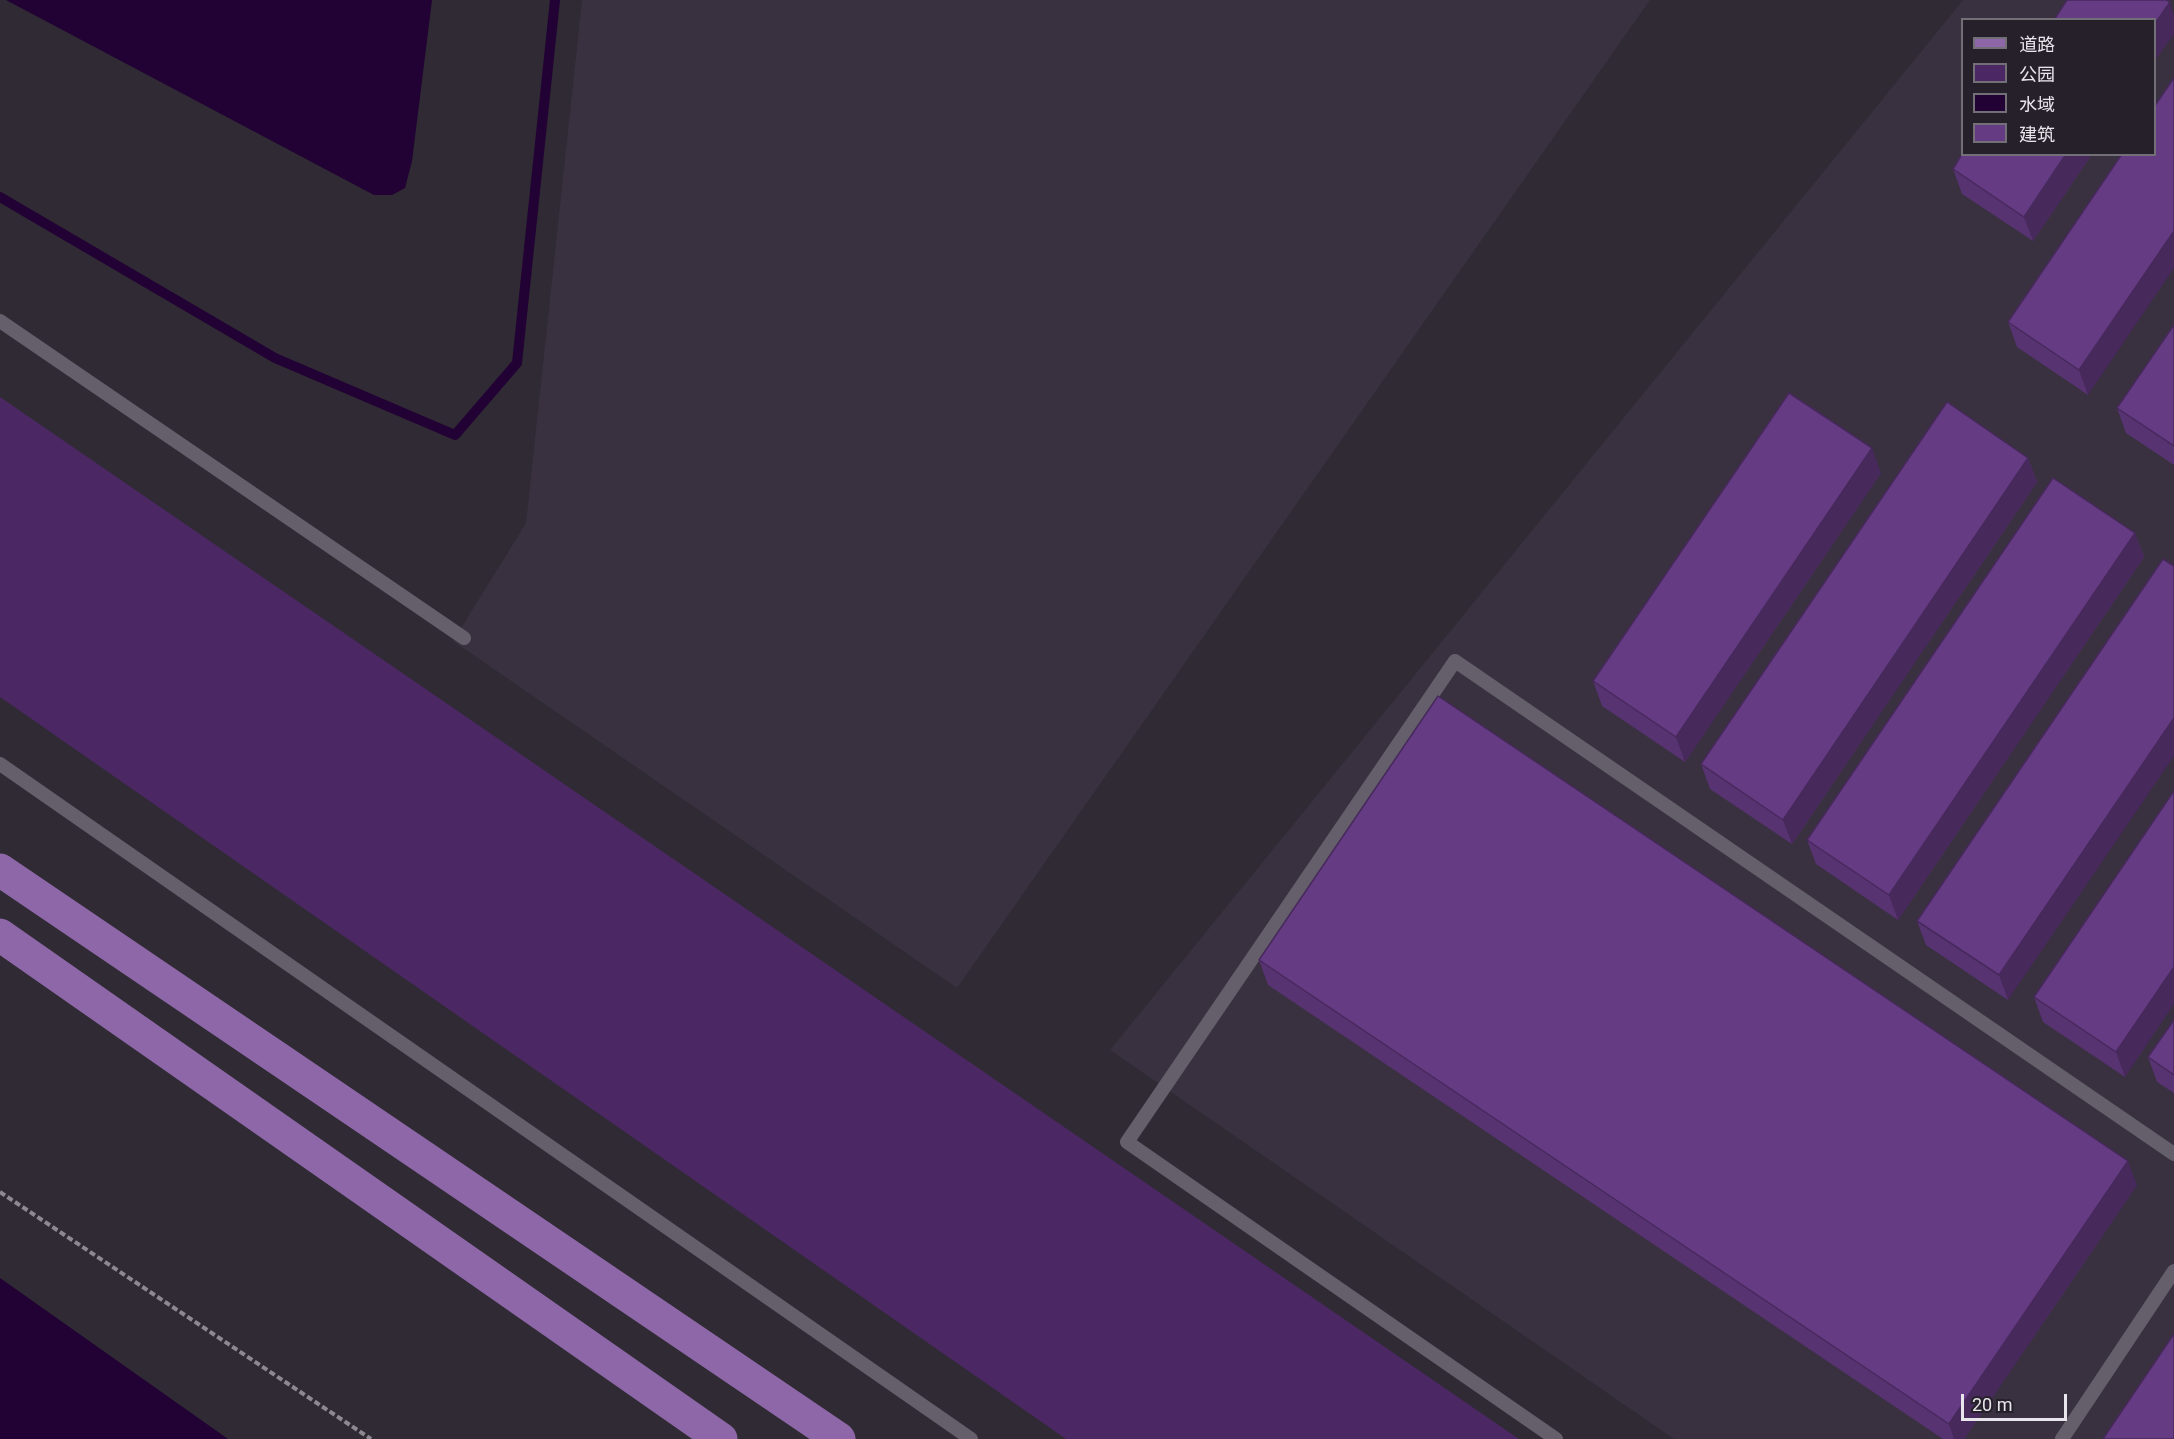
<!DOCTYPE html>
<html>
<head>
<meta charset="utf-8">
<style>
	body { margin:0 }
	#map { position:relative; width:2174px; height:1439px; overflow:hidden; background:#2f2a33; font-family:Roboto,"Noto Sans SC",sans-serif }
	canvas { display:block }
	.legend { position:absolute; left:1961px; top:18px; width:195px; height:138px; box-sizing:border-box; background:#252029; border:2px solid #736f77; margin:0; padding:8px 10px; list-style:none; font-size:18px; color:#e9e5ec }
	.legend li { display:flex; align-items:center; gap:12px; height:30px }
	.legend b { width:30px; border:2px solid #736f77 }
	.scale { position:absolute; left:1961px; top:1394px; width:106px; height:27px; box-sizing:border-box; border:3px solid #e9e5ec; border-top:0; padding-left:8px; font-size:18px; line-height:21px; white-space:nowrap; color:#e9e5ec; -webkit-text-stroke:4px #252029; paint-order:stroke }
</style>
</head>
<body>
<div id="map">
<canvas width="2174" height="1439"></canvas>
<ul class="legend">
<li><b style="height:8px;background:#8d67a8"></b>道路</li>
<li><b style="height:16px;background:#4b2863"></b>公园</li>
<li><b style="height:16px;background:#220135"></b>水域</li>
<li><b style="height:16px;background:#653b83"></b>建筑</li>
</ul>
<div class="scale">20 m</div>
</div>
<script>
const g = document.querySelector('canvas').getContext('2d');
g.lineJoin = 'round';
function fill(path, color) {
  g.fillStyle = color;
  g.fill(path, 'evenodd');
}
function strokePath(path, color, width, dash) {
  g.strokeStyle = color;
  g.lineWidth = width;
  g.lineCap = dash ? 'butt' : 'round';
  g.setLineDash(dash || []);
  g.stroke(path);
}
fill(new Path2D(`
	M582,0H1650L957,988L453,641L526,523Z
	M1963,0H2174V1439H1674L1110,1050ZM1962,20H2154V154H1962Z`), '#393040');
fill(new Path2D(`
	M0,397L1519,1439H1066L0,697Z`), '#4b2863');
fill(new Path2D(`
	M6,0H432L412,161L405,188L392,195H374Z
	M0,1278L228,1439H0Z`), '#220135');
strokePath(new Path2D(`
	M0,197L275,358L455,435L517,363L555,0`), '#220135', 10);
strokePath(new Path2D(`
	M0,1192L371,1439`), '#8d8991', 4, [6, 3]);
strokePath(new Path2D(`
	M0,321L464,638
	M0,764L971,1439
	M1556,1439L1127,1142L1455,661L2174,1154
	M2062,1439L2174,1271`), '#655f6b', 14);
strokePath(new Path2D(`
	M0,870L839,1439
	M0,935L721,1439`), '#8d67a8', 33);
fill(new Path2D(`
	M2174,78L2088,395L2017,347L2008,322Z
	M2092,154L2033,241L1962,194L1953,169Z
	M2174,325V465L2126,433L2117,408Z
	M2028,458L2037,482L1792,844L1710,789L1701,764Z
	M1881,473L1685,762L1602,706L1593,681Z
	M2135,533L2144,557L1898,920L1816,864L1807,840Z
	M2163,559L2008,1000L1926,945L1917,921Z
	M2174,791L2125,1077L2043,1022L2034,997Z
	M1259,960L2137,1185L1964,1439H1943L1268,985Z
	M2174,1020V1093L2157,1082L2148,1057Z`), '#573371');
fill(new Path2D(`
	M2170,2L2174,15V34L2154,62V25Z
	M2066,154H2092L2033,241L2024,217Z
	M2174,231V268L2088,395L2079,370Z
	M1872,448L1881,473L1685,762L1676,737Z
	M2028,458L2037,482L1792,844L1783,820Z
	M2135,533L2144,557L1898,920L1889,895Z
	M2174,718V756L2008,1000L1999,975Z
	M2174,967V1004L2125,1077L2116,1052Z
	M2128,1161L2137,1185L1964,1439H1954L1949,1424Z`), '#47295c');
const building = new Path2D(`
	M2067,0H2166L2170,2L2154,25V20H2054Z
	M2174,78V231L2079,370L2008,322L2122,154H2154V107Z
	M1962,154H2066L2024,217L1953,169Z
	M2174,325V446L2117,408Z
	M1789,393L1872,448L1676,737L1593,681Z
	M1947,402L2028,458L1783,820L1701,764Z
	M2053,478L2135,533L1889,895L1807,840Z
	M2163,559L2174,566V718L1999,975L1917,921Z
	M1438,696L2128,1161L1949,1424L1259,960Z
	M2174,791V967L2116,1052L2034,997Z
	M2174,1020V1075L2148,1057Z
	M2174,1334V1439H2103Z`);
fill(building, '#653b83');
strokePath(building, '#47295c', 1.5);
</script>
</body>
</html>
